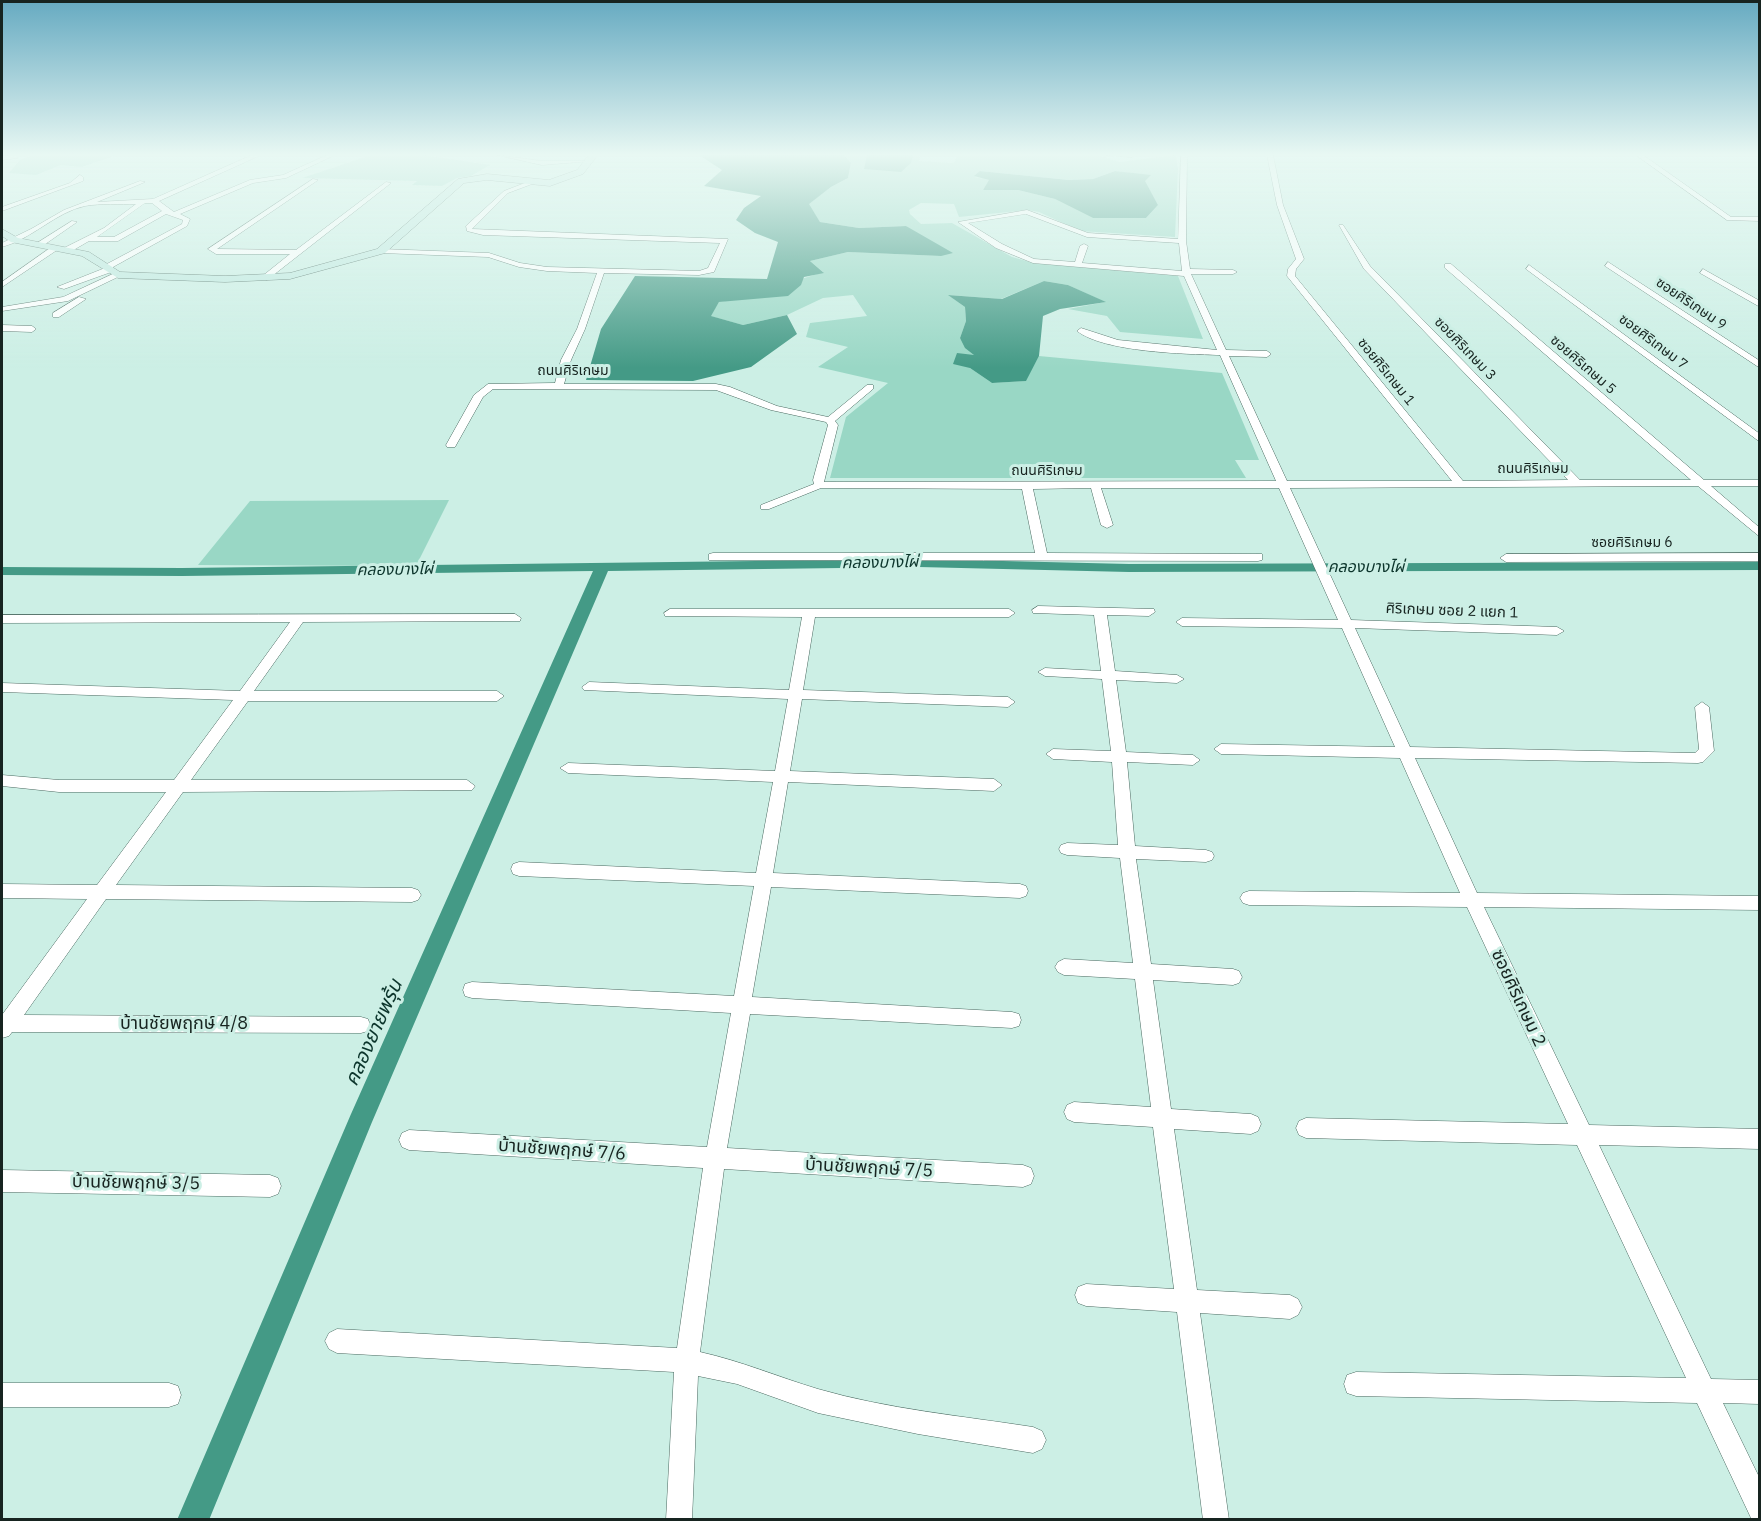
<!DOCTYPE html>
<html>
<head>
<meta charset="utf-8">
<style>
	body { margin:0 }
	#map { position:relative; width:1761px; height:1521px; overflow:hidden; background:#ccefe5; font-family:"IBM Plex Sans",sans-serif }
	canvas { display:block }
	.frame { position:absolute; inset:0; border:3px solid #172420; pointer-events:none }
</style>
</head>
<body>
<div id="map">
<canvas width="1761" height="1521"></canvas>
<div class="frame"></div>
</div>
<script>
const g = document.querySelector('canvas').getContext('2d');
g.lineJoin = 'round';
function fill(path, color) {
  g.fillStyle = color;
  g.fill(path, 'evenodd');
}
function strokePath(path, color, width, dash) {
  g.strokeStyle = color;
  g.lineWidth = width;
  g.lineCap = dash ? 'butt' : 'round';
  g.setLineDash(dash || []);
  g.stroke(path);
}
function drawText(font, color, halo, rows, align = 'center') {
  g.font = font + ' "IBM Plex Sans","Noto Sans Thai",sans-serif';
  g.lineWidth = 6;
  g.setLineDash([]);
  g.textBaseline = 'middle';
  g.strokeStyle = halo;
  g.fillStyle = color;
  for (const [text, x, y, turn = 0] of rows) {
    g.save();
    g.translate(x, y);
    g.rotate((+turn || 0) * Math.PI / 180);
    g.textAlign = isNaN(turn) ? turn : align;
    if (halo) g.strokeText(text, 0, 0);
    g.fillText(text, 0, 0);
    g.restore();
  }
}
fill(new Path2D(`
	M33,155H116L82,167L61,165L36,175L9,173L20,160Z
	M371,155H423L490,165L471,176L457,178L442,186L412,185L417,181L302,178Z
	M844,155H920L919,161L954,163L958,155H1097L1119,162L1176,155L1178,169L1175,237L1080,231L1039,212L1028,210L959,217L954,204L921,203L909,210L910,214L921,224L952,223L1012,257L1034,263L1178,276L1203,339L1120,332L1107,316L1068,309L1105,302L1068,285L1044,281L1001,299L949,295L965,307L966,321L960,338L976,355L970,368L992,383L1025,381L1039,356L1222,373L1259,460H1235L1246,478H830L846,417L888,383L818,367L848,347L806,337L810,323L867,316L853,295L823,298L787,315L743,325L710,316L719,302L743,298L823,272L810,261L848,252L941,256L906,226L859,228L820,222L808,204L831,187L848,178L851,163ZM980,171L1069,180L1093,179L1115,171L1150,176L1144,181L1158,205L1146,218H1093L1055,199L1018,190H983L990,180L975,177Z
	M449,500L416,566L198,565L250,501Z`), '#99d7c5');
fill(new Path2D(`
	M699,155H844L851,163L848,178L831,187L809,204L820,222L859,228L906,226L953,253L941,256L848,252L810,261L824,273L804,277L801,285L788,296L719,302L711,316L743,325L787,315L797,334L751,367L693,381L586,380L601,329L635,276L767,279L778,242L755,233L736,220L744,208L761,196L704,186L722,170Z
	M867,155H913L911,163L901,172L864,169Z
	M980,171L1069,180L1093,179L1115,171L1151,175L1145,181L1158,205L1146,218H1093L1055,199L1018,190H983L989,180L974,176Z
	M1044,281L1068,285L1106,302L1060,309L1043,316L1039,356L1026,381L992,383L970,368L953,364L957,353L974,355L965,348L960,338L966,321L965,307L948,295L1002,299Z`), '#449a86');
fill(new Path2D(`
	M919,559L1129,564L1760,562V570L1129,572L919,567L608,571L372,1122L209,1520H177L351,1114L593,571L182,576L2,575V567L182,568Z`), '#449a86');
const street = new Path2D(`
	M16,155L18,158L2,160V156Z
	M252,155H261L159,201L174,212L250,180L283,175L327,155H335L286,178L253,183L180,214L190,219L187,226L113,267L114,271L64,289L57,287L105,268V265L182,224L183,220L166,214L118,241H89L70,252H64V248L104,228L136,204C120,205 101,203 85,206C56,212 32,239 2,247V243L31,229L64,210L140,181L145,182L97,202L153,199ZM145,203H152L162,211L114,237H97Z
	M497,155L542,161H592L542,165Z
	M1106,155H1135L1132,157Z
	M1181,155H1187L1186,241L1190,269L1233,270L1237,272L1233,274H1191L1226,350L1267,351L1271,354L1267,357L1229,356L1287,481H1452L1287,276L1288,269L1296,259L1277,205L1267,155H1273L1283,205L1304,259L1296,269L1295,276L1463,481L1568,480L1364,269L1339,225H1343L1370,266L1580,480H1691L1445,268V264H1451L1704,480H1760V486H1711L1760,528V537L1698,486L1290,488L1351,620L1557,627L1564,631L1557,635L1355,628L1410,747L1695,753L1699,749L1695,707L1702,702L1709,707L1714,751L1703,762L1698,763L1415,758L1477,893L1760,896V910L1484,907L1589,1125L1760,1129V1149L1599,1145L1711,1379L1760,1380V1404L1723,1403L1760,1479V1520L1751,1518L1697,1403L1356,1396L1347,1393L1344,1384L1347,1375L1356,1372L1686,1378L1577,1145L1306,1138L1299,1135L1296,1128L1299,1121L1306,1118L1568,1124L1467,907L1249,905L1243,903L1240,898L1243,893L1249,891L1460,893L1400,758L1221,754L1214,749L1221,744L1395,747L1342,628L1182,626L1176,622L1182,618L1338,620L1279,488H1101L1113,525L1107,528L1101,525L1091,488L1033,489L1047,553L1262,554V560L1258,561L709,560V554L713,553H1035L1022,489L821,488L769,509H761V505L814,484L813,480L828,425L826,422L771,410L716,390L493,389L483,397L455,447H447L446,445L474,395L488,384L555,383L561,360L577,329L597,273L547,271L519,267L488,257L381,253L377,251L381,249L489,253L520,263L547,267L699,271L708,268L720,243L483,235L467,231L466,226L504,191L530,181L532,184L508,193L472,229L728,239L714,272L699,275L604,273L585,329L571,360L564,384H716L730,387L777,406L828,417L867,385H873V389L835,421L838,425L824,482L1276,481L1220,355C1184,354 1104,352 1077,331L1081,328L1118,340L1217,350L1184,276L1033,263L996,248L958,222L1027,210L1088,233L1178,239ZM1026,214L1087,237L1179,243L1182,271L1082,263L1088,246L1084,244L1080,246L1075,262L1034,259L1002,244L968,223Z
	M1636,155H1643L1731,217H1760V221L1727,220Z
	M80,175L83,177V181L2,211V207L70,183Z
	M313,179L318,180L217,249L296,250L386,182L391,183L267,280L260,278L290,254H216L208,249Z
	M72,221L77,222L41,247L34,245Z
	M53,246L60,248L2,287V282Z
	M1608,262L1760,361V368L1605,266Z
	M1529,265L1760,434V442L1526,269Z
	M1703,269L1760,301V307L1700,273Z
	M115,273L122,275L68,301L2,311V307L63,297Z
	M79,297L86,299L59,317H53V313Z
	M2,325L32,326L36,329L32,332L2,331Z
	M1760,553V561L1506,562L1500,558L1506,554Z
	M1038,606L1154,609L1155,612L1149,616L1107,615L1115,671L1177,675L1184,679L1177,683L1116,680L1126,752L1193,755L1200,760L1193,765L1127,762L1135,846L1206,850L1212,852L1214,856L1212,860L1206,862L1136,859L1151,964L1233,969L1239,971L1242,977L1239,983L1233,985L1153,980L1171,1109L1251,1114L1258,1117L1261,1124L1258,1131L1251,1134L1174,1129L1197,1290L1290,1295L1298,1299L1302,1307L1298,1315L1290,1319L1200,1313L1229,1520H1203L1177,1312L1086,1306L1078,1303L1075,1295L1078,1287L1086,1284L1174,1289L1153,1127L1074,1122L1067,1119L1064,1112L1067,1105L1074,1102L1151,1107L1135,979L1064,975L1058,972L1055,967L1058,962L1064,959L1133,963L1120,858L1067,855L1061,853L1059,849L1061,845L1067,843L1118,845L1112,762L1053,759L1046,754L1053,749L1111,751L1102,679L1045,676L1038,672L1045,668L1101,671L1094,615L1033,613L1032,610Z
	M670,609H1009L1015,613L1009,617H815L803,690L1008,697L1015,702L1008,707L802,699L790,771L994,779L1002,785L994,791L788,782L773,873L1020,884L1026,886L1028,891L1026,896L1020,898L771,887L752,997L1012,1012L1019,1014L1021,1020L1019,1026L1012,1028L750,1014L727,1148L1023,1165L1031,1168L1034,1176L1031,1184L1023,1187L724,1169L700,1352C741,1361 778,1377 818,1389C887,1409 962,1416 1033,1427L1042,1431L1046,1440L1042,1449L1033,1453L918,1434L818,1413L737,1384L698,1376L692,1520H666L674,1372L337,1353L329,1349L325,1341L329,1333L337,1329L677,1348L703,1168L409,1150L402,1147L399,1140L402,1133L409,1130L707,1147L731,1013L472,998L465,996L463,990L465,984L472,982L734,996L754,886L519,876L513,874L511,869L513,864L519,862L756,873L773,782L568,773L560,768L568,763L775,771L788,699L584,690L582,687L589,682L789,690L802,617L665,616L664,613Z
	M515,614L521,618L520,621L303,622L254,691H497L504,696L497,701H248L191,780H467L475,786L472,790L183,792L116,885L412,888L418,890L421,895L418,900L412,902L106,899L24,1015L361,1017L368,1019L370,1025L368,1031L361,1033L12,1032L9,1036L2,1038V1015L87,899L2,898V884L97,885L166,792H59L2,786V775L59,780H174L233,700L2,692V683L240,691L290,622L2,623V615Z
	M2,1170L270,1175L278,1178L281,1186L278,1194L270,1197L2,1192Z
	M2,1383H169L178,1386L181,1395L178,1404L169,1407H2Z`);
const secondary = new Path2D(`
	M589,155H598L583,174L550,186L487,180L464,183L385,253L290,279L225,282L118,278L82,256L11,242L2,236V229L18,238L89,252L120,272L225,276L290,273L377,249L458,179L487,174L549,180L577,170Z`);
strokePath(street, '#4a6960', 1);
strokePath(secondary, '#4a6960', 1);
fill(street, '#fff');
fill(secondary, '#c0e9e0');
const sky = g.createLinearGradient(0, 0, 0, 368);
sky.addColorStop(0, '#66aac1');
sky.addColorStop(0.42, '#e8f8f3');
sky.addColorStop(1, '#e8f8f300');
g.fillStyle = sky;
g.fillRect(0, 0, 1761, 368);
drawText('14px', '#172420', '#ccefe5', [
	["ซอยศิริเกษม 9",1691,304,34],
	["ซอยศิริเกษม 7",1653,342,37],
	["ซอยศิริเกษม 3",1465,349,46],
	["ซอยศิริเกษม 5",1583,365,41],
	["ถนนศิริเกษม",573,371],
	["ซอยศิริเกษม 1",1386,372,51],
	["ถนนศิริเกษม",1533,469],
	["ถนนศิริเกษม",1047,471],
	["ซอยศิริเกษม 6",1632,543]
]);
drawText('15px', '#172420', '#ccefe5', [
	["ศิริเกษม ซอย 2 แยก 1",1452,611,2]
]);
drawText('italic 16px', '#0b342b', '#ccefe5', [
	["คลองบางไผ่",880,563,-1],
	["คลองบางไผ่",1366,567],
	["คลองบางไผ่",395,570,-1]
]);
drawText('18px', '#172420', '#ccefe5', [
	["ซอยศิริเกษม 2",1518,998,65],
	["บ้านชัยพฤกษ์ 4/8",184,1024],
	["บ้านชัยพฤกษ์ 7/6",562,1150,4],
	["บ้านชัยพฤกษ์ 7/5",869,1168,3],
	["บ้านชัยพฤกษ์ 3/5",136,1183,1]
]);
drawText('italic 20px', '#0b342b', '#ccefe5', [
	["คลองยายพรุ้น",374,1033,-66]
]);
</script>
</body>
</html>
